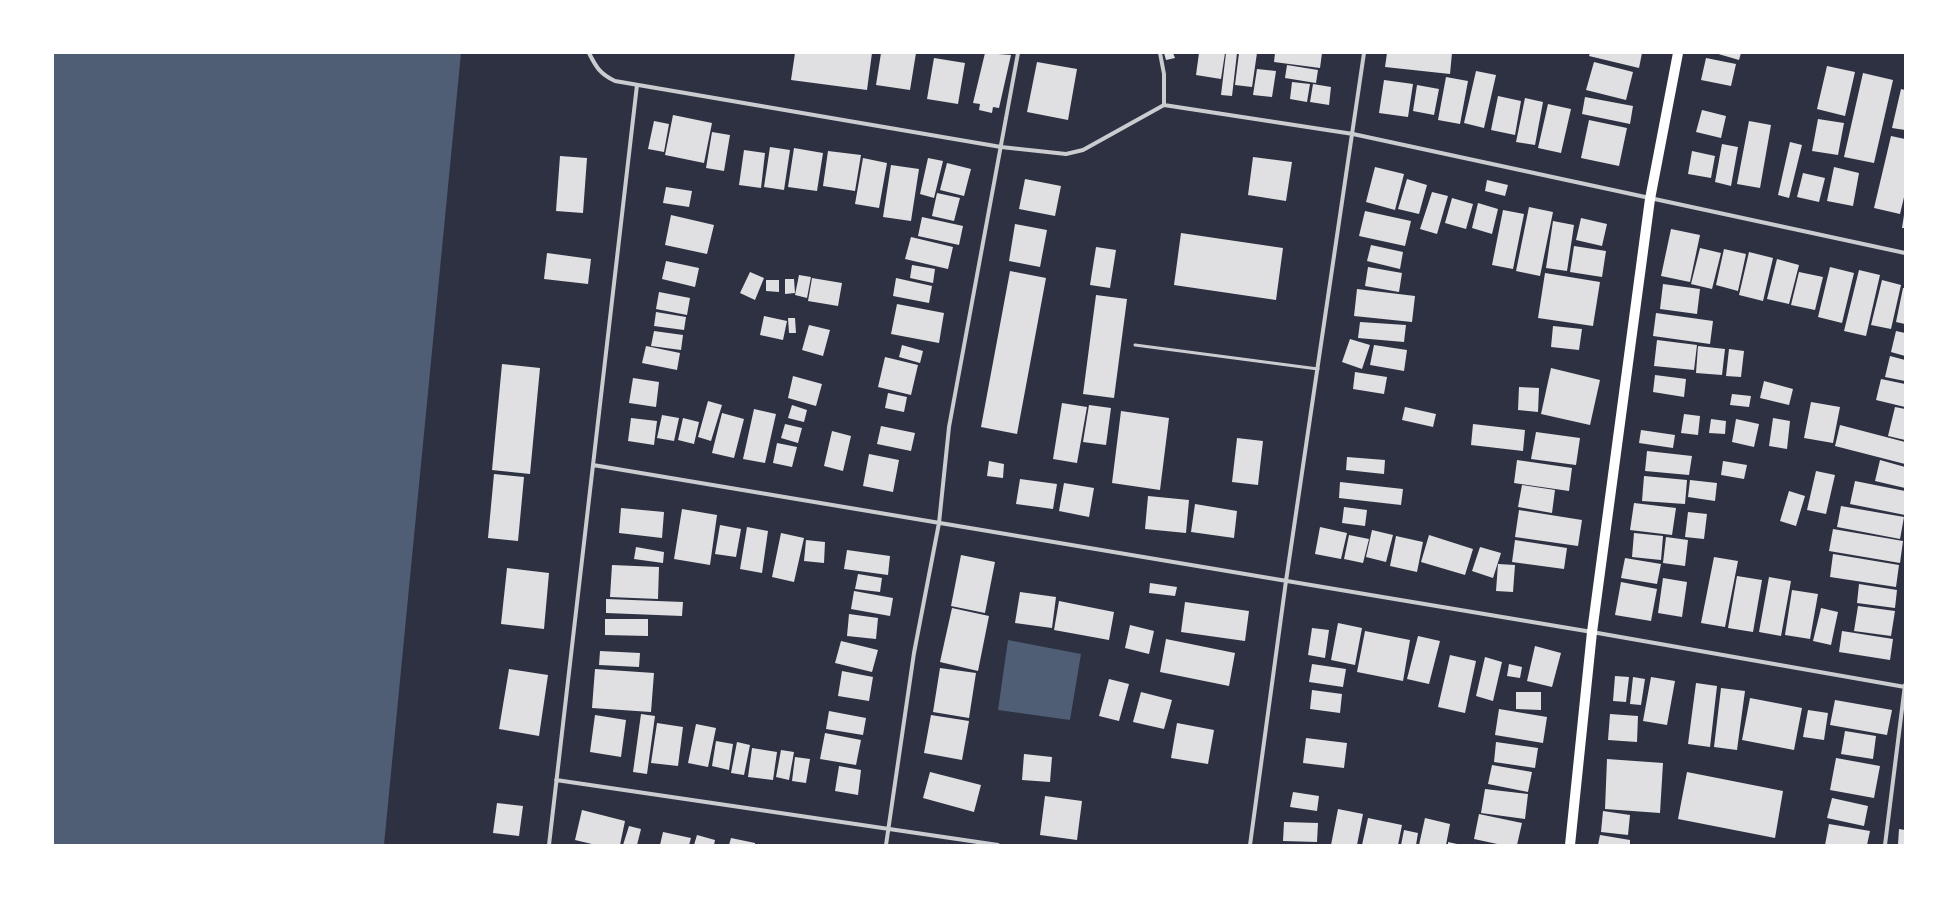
<!DOCTYPE html>
<html>
<head>
<meta charset="utf-8">
<style>
	body { margin:0 }
	#map { position:relative; width:1958px; height:898px; overflow:hidden; background:#2d3142; font-family:Cabin,sans-serif }
	canvas { display:block }
	.frame { position:absolute; inset:0; border:54px solid #fff; pointer-events:none }
</style>
</head>
<body>
<div id="map">
<canvas width="1958" height="898"></canvas>
<div class="frame"></div>
</div>
<script>
const g = document.querySelector('canvas').getContext('2d');
g.lineJoin = 'round';
function fill(path, color) {
  g.fillStyle = color;
  g.fill(path, 'evenodd');
}
function strokePath(path, color, width, dash) {
  g.strokeStyle = color;
  g.lineWidth = width;
  g.lineCap = dash ? 'butt' : 'round';
  g.setLineDash(dash || []);
  g.stroke(path);
}
fill(new Path2D(`
	M53,53H461L384,845H53Z
	M1008,640L1081,654L1070,720L998,710Z`), '#4f5d75');
fill(new Path2D(`
	M795,53H872L867,90L791,80Z
	M881,53H916L910,90L876,85Z
	M985,53L1011,55L999,108L993,107L992,113L979,110L980,104L973,103Z
	M1164,53H1173L1175,58L1166,60Z
	M1199,53H1225L1221,79L1196,75Z
	M1226,53H1237L1232,96L1221,95Z
	M1239,53H1257L1252,87L1235,85Z
	M1275,53H1322L1320,68L1274,62Z
	M1387,53H1452L1450,74L1385,67Z
	M1590,53H1642L1639,68L1589,56Z
	M1715,53H1741L1739,60Z
	M934,58L965,63L958,104L927,99Z
	M1706,58L1736,64L1731,86L1701,80Z
	M1037,62L1077,69L1068,120L1027,112Z
	M1594,62L1633,72L1626,100L1586,90Z
	M1287,65L1318,70L1316,83L1285,78Z
	M1827,66L1855,72L1845,116L1817,109Z
	M1257,69L1276,71L1272,97L1253,95Z
	M1476,71L1496,75L1484,128L1464,123Z
	M1863,73L1893,80L1874,163L1844,157Z
	M1446,77L1468,81L1460,124L1438,120Z
	M1384,80L1413,84L1408,117L1379,113Z
	M1292,82L1310,84L1307,102L1290,99Z
	M1313,84L1331,87L1329,105L1310,102Z
	M1417,85L1439,89L1434,115L1413,111Z
	M1901,89L1905,90V130L1892,128Z
	M1498,96L1521,101L1515,135L1491,130Z
	M1585,97L1633,106L1630,124L1582,114Z
	M1525,98L1543,102L1535,145L1516,142Z
	M1548,104L1571,109L1561,153L1538,148Z
	M1702,110L1726,116L1721,138L1696,132Z
	M673,115L712,123L704,163L665,155Z
	M1818,119L1844,123L1838,155L1812,151Z
	M1589,120L1627,128L1619,166L1581,158Z
	M654,121L669,124L664,152L648,149Z
	M1749,121L1771,125L1760,188L1737,184Z
	M712,132L730,135L724,171L706,168Z
	M1891,136L1905,139V193L1900,214L1874,208Z
	M1790,142L1802,145L1789,198L1778,195Z
	M1722,144L1738,147L1731,186L1715,182Z
	M770,147L790,150L784,190L764,187Z
	M794,148L823,153L817,191L788,187Z
	M744,150L765,153L761,188L739,185Z
	M828,151L861,155L855,191L823,186Z
	M1692,151L1715,156L1711,178L1688,174Z
	M560,156L587,158L583,213L556,211Z
	M1253,157L1292,162L1286,201L1248,195Z
	M863,158L887,163L879,208L855,204Z
	M928,158L943,161L934,198L920,194Z
	M947,163L971,169L964,196L940,190Z
	M891,165L919,169L911,221L883,217Z
	M1375,167L1404,174L1395,210L1366,202Z
	M1834,167L1859,173L1853,206L1827,201Z
	M1803,173L1825,178L1819,202L1797,197Z
	M1025,179L1061,186L1055,216L1019,209Z
	M1407,179L1427,185L1419,214L1398,209Z
	M1487,180L1508,185L1505,196L1485,191Z
	M666,187L692,191L689,207L663,203Z
	M1432,192L1448,196L1437,234L1420,229Z
	M937,193L960,198L954,221L932,216Z
	M1452,198L1473,204L1466,229L1445,223Z
	M1478,203L1498,209L1492,234L1472,228Z
	M1529,207L1553,212L1540,276L1516,271Z
	M1503,210L1524,214L1513,269L1492,265Z
	M1365,211L1411,221L1405,246L1359,236Z
	M671,215L714,225L707,254L665,245Z
	M1904,215H1905V228H1902Z
	M922,217L963,226L959,245L918,236Z
	M1581,218L1607,224L1602,246L1576,240Z
	M1553,221L1574,225L1567,271L1546,268Z
	M1015,224L1047,230L1040,267L1009,261Z
	M1671,229L1700,235L1690,282L1661,276Z
	M1181,233L1283,248L1276,300L1174,285Z
	M911,237L953,247L948,269L905,259Z
	M1371,245L1403,252L1400,269L1367,261Z
	M1574,246L1606,251L1602,277L1570,272Z
	M1096,247L1116,250L1110,288L1090,285Z
	M1700,248L1721,253L1712,289L1691,284Z
	M1724,249L1746,254L1738,291L1716,285Z
	M1749,252L1773,258L1763,301L1739,295Z
	M547,253L591,259L588,284L544,279Z
	M1777,259L1799,265L1789,304L1767,299Z
	M666,261L699,268L695,287L662,279Z
	M912,265L935,269L933,283L910,278Z
	M1368,267L1402,273L1399,292L1365,286Z
	M1830,267L1854,273L1842,323L1818,317Z
	M1859,270L1880,275L1866,336L1844,331Z
	M1010,271L1046,278L1017,434L981,427Z
	M750,272L764,278L755,300L740,293Z
	M1799,272L1823,277L1815,310L1791,305Z
	M1545,273L1600,282L1593,326L1538,318Z
	M799,275L811,277L807,298L795,295Z
	M812,278L842,283L838,306L808,301Z
	M896,278L932,286L929,303L893,296Z
	M785,279H794L795,293L785,294Z
	M766,280H779V292L766,291Z
	M1882,280L1901,285L1891,329L1871,325Z
	M1663,284L1700,289L1697,314L1660,309Z
	M1903,288H1905V324L1896,322Z
	M1357,289L1415,296L1412,322L1354,316Z
	M659,292L690,298L687,315L656,309Z
	M1096,295L1127,299L1114,398L1083,394Z
	M897,304L944,313L939,343L891,334Z
	M656,312L686,317L684,330L654,326Z
	M1656,313L1713,321L1710,344L1653,336Z
	M764,316L787,321L783,340L760,335Z
	M788,318H795L796,333H789Z
	M1360,322L1406,325L1404,342L1358,338Z
	M809,325L830,330L823,356L802,350Z
	M1553,326L1582,329L1579,350L1551,347Z
	M654,331L683,335L681,350L651,346Z
	M1896,331L1905,333V356L1891,352Z
	M1350,339L1370,345L1362,369L1342,362Z
	M1657,340L1697,345L1694,370L1654,366Z
	M902,345L923,351L920,363L899,357Z
	M1374,345L1407,350L1404,371L1370,365Z
	M646,346L680,353L677,370L642,363Z
	M1698,346L1725,349L1722,375L1696,373Z
	M1729,349L1744,351L1741,377L1726,376Z
	M1890,356L1905,360V381L1885,377Z
	M885,357L918,365L911,395L878,387Z
	M502,364L540,368L530,474L492,470Z
	M1551,368L1600,380L1590,425L1541,414Z
	M1355,372L1387,377L1384,394L1353,389Z
	M1655,375L1686,379L1684,397L1653,392Z
	M793,376L822,384L816,406L788,398Z
	M633,378L659,382L656,407L629,403Z
	M1881,379L1905,384V407L1876,400Z
	M1764,381L1793,389L1789,405L1760,398Z
	M1519,387L1539,388L1538,412L1518,410Z
	M888,393L907,397L904,412L885,408Z
	M1732,394L1751,396L1749,407L1730,405Z
	M708,401L722,405L711,441L698,437Z
	M1811,402L1840,407L1833,443L1804,438Z
	M1062,403L1087,407L1077,463L1053,459Z
	M792,405L807,410L804,422L788,418Z
	M1089,405L1111,408L1106,445L1083,442Z
	M1405,407L1436,414L1433,427L1402,420Z
	M1895,407L1905,409V440L1888,436Z
	M754,409L776,414L765,463L743,459Z
	M1121,411L1169,418L1160,490L1112,483Z
	M722,413L744,419L734,458L712,453Z
	M1684,414L1700,416L1698,435L1681,433Z
	M662,415L679,418L674,441L657,438Z
	M631,418L657,421L654,445L628,441Z
	M683,418L699,422L694,444L678,440Z
	M1773,418L1790,421L1787,449L1769,446Z
	M1711,419L1726,421L1725,434L1709,433Z
	M1736,419L1759,424L1754,447L1732,442Z
	M785,424L802,428L798,443L781,438Z
	M1473,424L1525,430L1523,451L1471,445Z
	M1840,425L1905,442V464L1835,446Z
	M881,426L915,433L911,451L877,444Z
	M1641,430L1675,435L1673,448L1639,443Z
	M832,431L851,436L843,471L824,466Z
	M1536,432L1580,438L1576,465L1531,459Z
	M1237,438L1263,441L1258,485L1232,482Z
	M777,443L797,447L792,467L773,463Z
	M1647,451L1692,456L1689,475L1645,471Z
	M869,454L899,460L893,492L863,486Z
	M1347,457L1385,460L1384,474L1346,470Z
	M1517,460L1572,468L1569,491L1514,483Z
	M1880,460L1905,467V488L1875,481Z
	M989,461L1004,464L1003,478L987,476Z
	M1723,461L1747,465L1744,479L1721,475Z
	M1816,471L1835,475L1826,514L1807,510Z
	M494,474L524,477L518,541L488,538Z
	M1644,476L1687,480L1685,504L1642,501Z
	M1020,479L1057,484L1053,509L1016,504Z
	M1690,480L1717,483L1715,501L1688,497Z
	M1855,481L1905,491V515L1850,504Z
	M1340,482L1403,489L1401,505L1339,498Z
	M1064,483L1094,488L1089,517L1059,511Z
	M1522,485L1555,490L1552,513L1518,507Z
	M1789,491L1805,496L1796,526L1780,521Z
	M1148,496L1189,500L1186,533L1145,529Z
	M1634,503L1676,508L1672,535L1630,530Z
	M1195,504L1237,511L1234,538L1191,532Z
	M1841,506L1904,517L1900,539L1837,527Z
	M1344,507L1367,510L1365,526L1342,523Z
	M621,508L664,512L662,538L619,533Z
	M682,509L717,515L710,565L674,559Z
	M1519,510L1582,520L1578,546L1515,537Z
	M1688,512L1707,514L1704,539L1685,537Z
	M720,525L741,529L736,557L715,554Z
	M747,527L768,531L762,573L740,569Z
	M1320,527L1347,533L1341,559L1315,554Z
	M1833,529L1903,541L1900,563L1829,551Z
	M1372,530L1393,535L1386,562L1366,557Z
	M781,533L804,538L794,582L772,577Z
	M1634,533L1663,536L1661,560L1632,557Z
	M1349,535L1369,539L1363,563L1344,559Z
	M1429,535L1473,549L1465,575L1421,562Z
	M1396,536L1423,542L1417,572L1390,566Z
	M1666,537L1688,540L1685,566L1663,563Z
	M806,540L825,542L824,563L804,561Z
	M1515,540L1567,548L1564,569L1512,562Z
	M636,547L664,552L663,563L634,559Z
	M1480,547L1501,553L1493,578L1472,571Z
	M847,550L890,556L888,575L844,569Z
	M1833,554L1899,565L1896,587L1830,577Z
	M961,555L995,562L985,613L951,606Z
	M1714,557L1738,561L1725,627L1701,623Z
	M1625,558L1661,564L1657,584L1621,578Z
	M1498,564L1515,565L1513,592L1496,591Z
	M612,565L659,567L658,599L610,597Z
	M507,568L549,573L544,629L501,624Z
	M858,574L882,578L880,592L855,589Z
	M1737,576L1762,580L1753,632L1728,628Z
	M1769,577L1791,581L1781,636L1759,632Z
	M1663,578L1687,582L1682,617L1658,613Z
	M1621,582L1657,589L1651,621L1615,615Z
	M1150,583L1177,587L1175,596L1149,593Z
	M1859,584L1897,590L1895,608L1857,603Z
	M1792,590L1818,594L1810,639L1785,635Z
	M854,591L893,598L890,616L851,609Z
	M1020,592L1056,597L1052,628L1015,623Z
	M606,599L683,602L682,616L606,613Z
	M1059,601L1114,612L1109,640L1054,630Z
	M1185,602L1249,611L1245,641L1181,632Z
	M1858,606L1895,611L1891,636L1854,631Z
	M952,608L989,616L978,671L940,662Z
	M1821,608L1838,612L1831,645L1813,641Z
	M849,614L878,618L876,639L847,636Z
	M605,619H648V636L605,635Z
	M1338,623L1362,628L1355,665L1331,660Z
	M1130,625L1154,631L1149,654L1125,648Z
	M1312,628L1329,630L1325,658L1308,655Z
	M1365,631L1410,640L1403,681L1357,672Z
	M1842,631L1893,639L1890,660L1839,652Z
	M1418,636L1440,641L1429,684L1407,679Z
	M1166,639L1235,653L1229,686L1160,672Z
	M841,641L878,650L872,672L835,663Z
	M1535,646L1561,653L1552,687L1527,681Z
	M600,651L640,653L639,667L599,665Z
	M1450,655L1476,661L1465,713L1438,707Z
	M1485,657L1502,662L1493,701L1476,696Z
	M1312,664L1346,669L1343,687L1309,682Z
	M1509,664L1522,667L1520,678L1507,676Z
	M940,668L976,673L969,718L933,712Z
	M509,669L548,675L539,736L499,729Z
	M595,669L654,673L651,712L592,708Z
	M842,671L873,677L869,701L838,696Z
	M1615,676L1629,677L1626,702L1613,701Z
	M1633,677L1645,679L1641,705L1630,704Z
	M1651,677L1675,681L1667,725L1643,721Z
	M1109,679L1129,684L1119,721L1099,716Z
	M1696,683L1717,686L1710,747L1688,744Z
	M1721,688L1745,691L1737,750L1714,747Z
	M1312,690L1342,694L1340,713L1310,709Z
	M1141,692L1172,700L1164,729L1133,722Z
	M1516,692H1541V710L1516,709Z
	M1750,698L1802,708L1794,750L1742,740Z
	M1835,700L1892,710L1887,735L1830,725Z
	M1499,709L1547,717L1543,743L1495,735Z
	M1808,710L1828,713L1824,740L1803,737Z
	M829,711L866,718L863,735L826,729Z
	M641,714L655,716L647,774L633,772Z
	M1610,714L1638,716L1637,742L1608,740Z
	M595,715L626,720L621,757L590,752Z
	M931,715L969,721L962,760L924,753Z
	M657,723L683,727L678,766L651,763Z
	M1177,723L1214,730L1208,764L1171,758Z
	M696,724L716,728L708,767L688,763Z
	M1845,731L1876,736L1873,759L1841,754Z
	M825,733L861,740L856,765L820,759Z
	M1306,738L1347,743L1344,768L1303,763Z
	M716,741L733,744L729,770L712,766Z
	M737,742L750,745L744,775L731,773Z
	M1496,742L1538,748L1535,768L1494,762Z
	M752,748L777,752L773,780L748,777Z
	M781,750L794,752L789,780L776,777Z
	M1024,754L1052,757L1050,782L1022,780Z
	M795,757L810,759L806,783L792,781Z
	M1836,758L1880,766L1874,798L1830,790Z
	M1607,759L1663,763L1660,813L1605,809Z
	M1492,765L1532,772L1528,792L1488,784Z
	M839,766L861,770L858,795L835,791Z
	M930,772L981,785L974,812L923,798Z
	M1687,772L1783,791L1775,838L1678,819Z
	M1485,789L1528,794L1525,819L1481,813Z
	M1293,792L1319,796L1317,811L1290,807Z
	M1045,796L1082,801L1077,840L1040,835Z
	M1832,798L1868,806L1864,826L1827,818Z
	M497,803L523,806L519,836L493,833Z
	M1338,809L1363,814L1357,845H1331Z
	M582,810L625,821L620,845H596L575,840Z
	M1603,811L1630,815L1628,835L1601,832Z
	M1479,814L1522,823L1517,845H1502L1474,839Z
	M1368,818L1402,825L1398,845H1362Z
	M1425,818L1450,824L1446,845H1419Z
	M1284,822L1318,823L1317,842L1283,841Z
	M1829,824L1870,831L1867,845H1825Z
	M629,826L641,829L637,845H623Z
	M1899,829L1905,830V845H1898Z
	M1404,830L1418,833L1416,845H1401Z
	M663,832L691,838L689,845H660Z
	M697,835L715,840L714,845H694Z
	M1600,835L1630,840V845H1598Z
	M731,838L755,843V845H729Z
	M1448,842L1457,844V845H1448Z`), '#e0e0e3');
strokePath(new Path2D(`
	M1135,345L1318,369`), '#caccd0', 3);
strokePath(new Path2D(`
	M589,53C596,67 600,74 615,81L1001,147L1066,154L1083,150L1164,105
	M1160,53L1164,74V105
	M1164,105L1353,134L1905,253
	M593,465L1592,632L1905,687
	M556,780L998,845
	M549,845L637,85
	M886,845L914,653L939,523L949,427L1018,53
	M1250,845L1286,581L1364,53
	M1885,845L1905,685`), '#caccd0', 4);
strokePath(new Path2D(`
	M1570,845L1592,632L1650,199L1678,53`), '#fff', 10);
</script>
</body>
</html>
